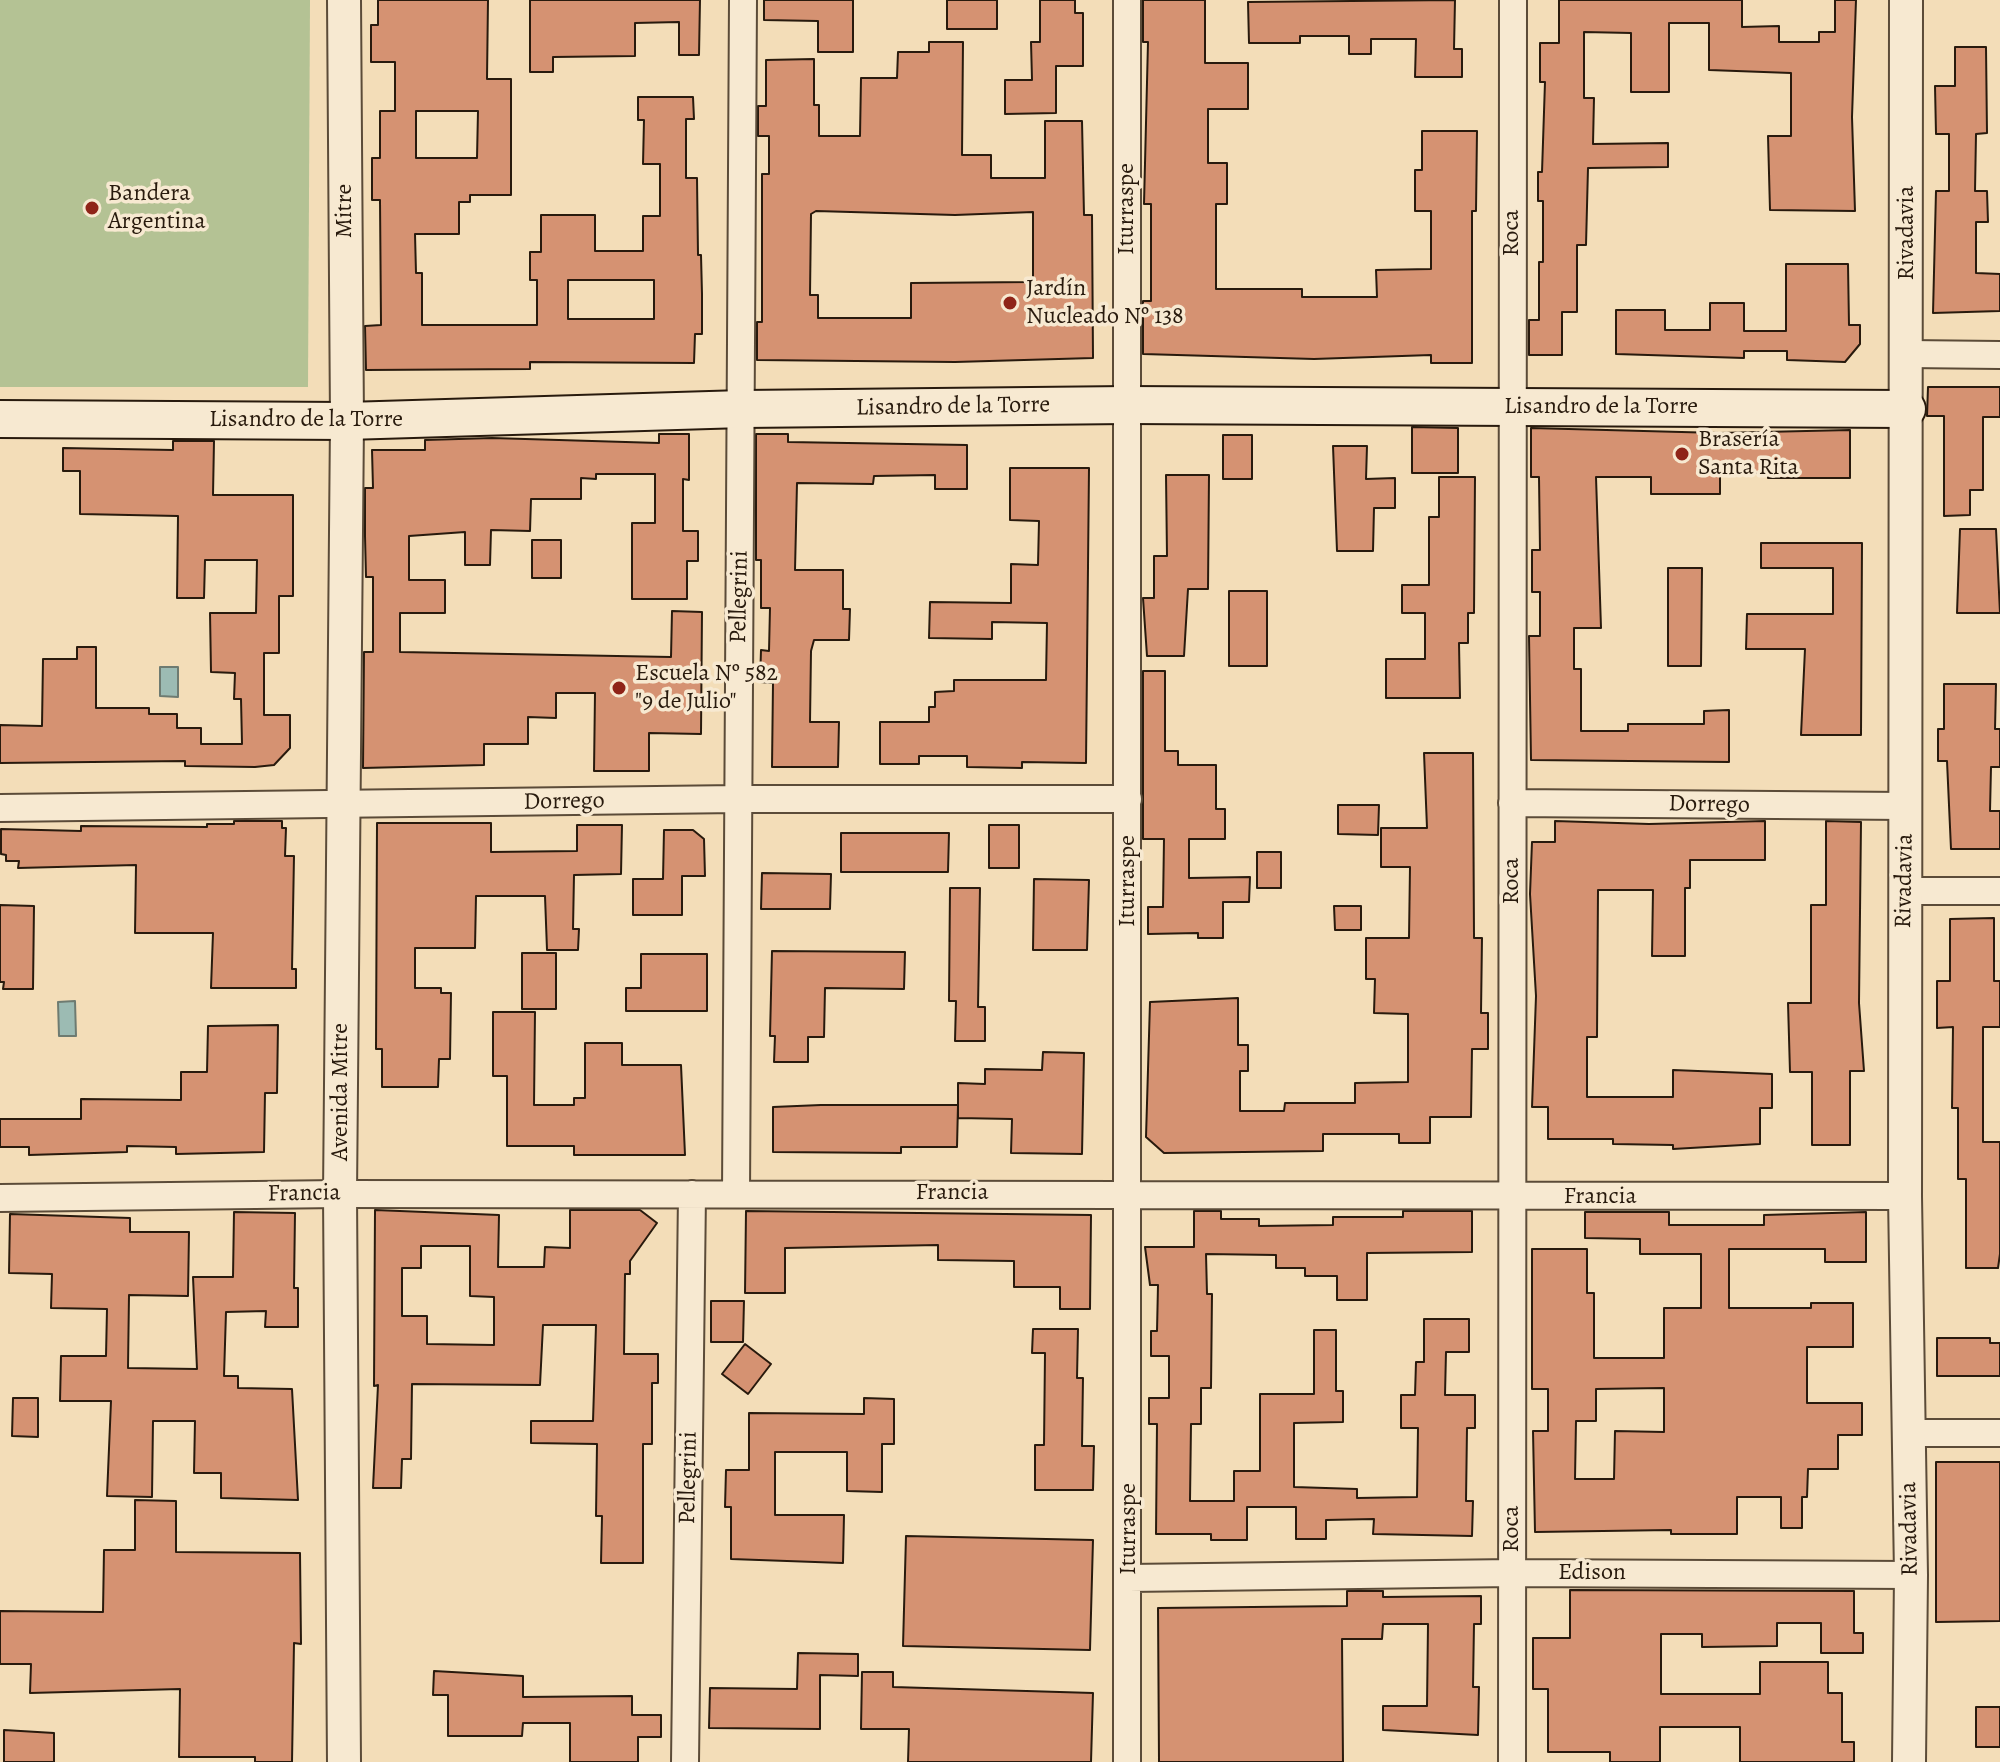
<!DOCTYPE html>
<html>
<head>
<meta charset="utf-8">
<style>
	body { margin:0 }
	canvas { display:block; background:#f3ddb8 }
</style>
</head>
<body>
<canvas width="2000" height="1762"></canvas>
<script>
const g = document.querySelector('canvas').getContext('2d');
g.lineJoin = 'round';
function fill(path, color) {
  g.fillStyle = color;
  g.fill(path, 'evenodd');
}
function strokePath(path, color, width, dash) {
  g.strokeStyle = color;
  g.lineWidth = width;
  g.lineCap = dash ? 'butt' : 'round';
  g.setLineDash(dash || []);
  g.stroke(path);
}
function drawText(font, color, halo, rows, align = 'center') {
  g.font = font + ' Alegreya,serif';
  g.lineWidth = 7;
  g.setLineDash([]);
  g.textBaseline = 'middle';
  g.strokeStyle = halo;
  g.fillStyle = color;
  for (const [text, x, y, turn = 0] of rows) {
    g.save();
    g.translate(x, y);
    g.rotate((+turn || 0) * Math.PI / 180);
    g.textAlign = isNaN(turn) ? turn : align;
    if (halo) g.strokeText(text, 0, 0);
    g.fillText(text, 0, 0);
    g.restore();
  }
}
fill(new Path2D(`
	M0,0H310L308,387H0Z`), '#b4c294');
const water = new Path2D(`
	M160,667H178V697L160,696Z
	M75,1001L76,1036H59L58,1002Z`);
fill(water, '#9cbbb3');
strokePath(water, '#6e7b71', 2);
const building = new Path2D(`
	M378,0H488L487,79H511V195H470V202H459V234H415L416,273H422V325H537V280H530V252H541V215H595V251H643V216H660V164H643L644,120H638V97H693L694,119H686V178H697L698,255H701L702,294V334H695L694,363L530,362V369L366,370L365,326L381,325L380,200H372V158H380V111H395V62H371V25H378ZM416,111H478L477,158H416ZM568,280H654V319H568Z
	M530,0H700L699,55H679V22L635,23V56L553,57V72H530Z
	M764,0H853V52H818V21L764,20Z
	M947,0H997V29H947Z
	M1040,0H1075V13H1083V66H1056V113L1005,114V80H1032L1031,42H1040Z
	M1143,0H1205V63H1248V109H1208V163H1227V204H1216V289H1302V297H1377L1376,270L1431,269V211H1415V170H1422V131H1477L1476,211H1472V363H1431V355L1314,359L1143,354V301H1151V204H1144L1148,42H1143Z
	M1455,0L1454,49H1462V77H1415L1416,39H1371V54H1349V36H1300V43H1249L1248,2Z
	M1559,0H1742V27L1779,26V42H1819V32H1835V0H1856L1852,117L1855,211L1770,210L1768,136H1791V73L1709,70V23H1669V92H1631V33L1584,32V98H1594L1593,144L1668,143V167L1588,168L1586,245H1577V312H1562V355H1529V320H1539V262H1543V201H1538V172H1542L1545,82H1540V43H1559Z
	M929,42H963L962,155H991V178H1045V121H1082L1084,215H1092L1093,358L955,362L757,360V322H762V174H769V136H758V106H766V60L814,59V105H819V136H860L861,78H897L898,52H929ZM816,211L955,215L1033,212V282L911,283V318H818V295H810L811,214Z
	M1955,47H1986L1987,133L1976,134L1975,191H1987L1988,222H1976V273L2000,274V311L1933,313L1936,191H1949V134H1936L1935,86H1955Z
	M1786,264H1848L1849,325H1860V344L1845,362L1787,360V351H1744V358L1616,354V310H1665V330H1710V303H1744V331H1786Z
	M1928,387H2000V417H1983V490H1970V515L1944,516V416H1927Z
	M1412,427L1458,428V473H1412Z
	M1531,428L1719,433L1850,430V478H1768V473H1720V494H1651V477H1596L1601,628H1574V669H1581V731H1628V724H1704V711L1729,710V762L1531,760L1529,636H1540V592H1532V550H1540L1539,477H1531Z
	M659,434H689V480L683,479V531H698V561H687V599H632V523H655V474H596V479L581,478V499H531L530,531L491,530L490,565H465V532L409,536V580H445V613H400V652L671,657L672,611L702,612L701,734L649,733V771H594L595,693H556V718L528,717V744H484V765L363,768L364,652H373V577H366L365,536V488H373L372,450H425V440L492,438L659,443Z
	M756,434H788V442L967,445V489H935V475L874,476L873,484L797,483L795,570H843V609H850L849,640H814L811,651L810,722H839L838,767H772L773,683L760,682L761,650L769,651L770,608H761V560H756Z
	M1223,435H1252V479H1223Z
	M173,441H214L213,495H293V596H279V653H264V715H290V748L274,765L255,767L185,766V761L0,763V725L42,726L43,659H77V647H96V708H149V714H177V728H201V744H242L241,699H234L235,673L211,672L210,613H256L257,560H205L204,598H177L178,516L80,514V471H63V448L173,450Z
	M1333,446H1367L1366,479L1395,478V508H1374L1373,551H1337Z
	M1010,468H1089L1086,763L1022,762V768L967,767V756H919V764H880V722H929V707H935V692L954,691V680H1046L1047,623L992,622V639L929,638L930,602L1011,603V564L1038,565L1039,521L1010,520Z
	M1166,475H1209L1208,589H1188L1184,656H1147L1143,598H1154V556H1167Z
	M1439,477H1475L1474,613H1468V643H1459L1460,698H1386V659H1425V613H1402V585H1429V517H1439Z
	M1960,529H1996L2000,613H1957Z
	M532,540H561V578H532Z
	M1761,543H1862L1861,735H1801L1805,649H1746L1747,614H1833V568H1761Z
	M1668,568H1702L1701,666H1668Z
	M1229,591H1267V666H1229Z
	M1143,671H1165V751H1178V765H1216V809H1225V839H1189V878L1250,877L1249,902H1223V938H1198V933L1148,934V907H1163L1164,839H1143Z
	M1944,684H1996L1995,729H2000V767H1991L1990,811H2000V849H1951L1947,761H1938V729H1944Z
	M1424,753H1473L1474,938H1482L1481,1013H1488V1049H1472L1471,1117H1430V1143H1399V1134H1323V1151L1164,1153L1146,1137L1150,1002L1238,998V1045H1248V1071H1240V1111H1284L1285,1103H1355V1083L1408,1082V1014L1374,1013L1375,979H1366V938H1409L1410,867H1381V828H1427Z
	M1338,805H1379L1378,835L1338,834Z
	M234,821H282V828H286L285,856H294L292,969H296V988H211L213,933H135L136,865L18,868L19,861H6V855L1,854V829L81,831V826L207,827V824H234Z
	M1555,821L1649,824L1765,821V860H1690V888H1685V956H1652L1653,890H1598L1597,1037H1587V1097H1673V1070L1772,1074V1108H1760V1144L1673,1149V1145L1613,1144V1139H1548V1107H1532L1536,996L1530,894L1532,842H1555Z
	M1826,821L1861,822L1859,1003L1864,1071H1850V1145H1812V1072H1790L1788,1003H1811V905H1826Z
	M377,823H491V852L577,851V825H622L621,874L574,875L573,929H579L578,950H547L545,896H476L475,948H415V988H441V993H451L450,1059H439L438,1087H382V1049H376Z
	M989,825H1019V868H989Z
	M664,830H693L704,839L705,876H682V915H633V879H663Z
	M841,833H949L948,872H841Z
	M1257,852H1281V888H1257Z
	M762,873L831,874L830,909H761Z
	M1034,879L1089,880L1087,950H1033Z
	M950,888H980L978,1007H985V1041H955L956,1001H949Z
	M0,905L34,906L33,989H3L4,982H0Z
	M1334,906H1361V930H1335Z
	M1994,918V981H2000V1027H1983V1142H2000V1254L1998,1268H1966V1179H1958V1108H1952L1953,1027L1937,1028V981H1950V919Z
	M772,951L905,952L904,989L825,988L824,1037H808V1062H774L775,1036H770Z
	M522,953H556V1009H522Z
	M641,954H707V1011H626V988H641Z
	M493,1012H535L534,1105H574V1098H585V1043H622V1065H681L685,1155H574V1146H507V1076H493Z
	M278,1025L277,1093H265L264,1152L176,1154V1147L127,1146V1152L29,1155V1147H0V1119H81V1099L181,1100V1072H207L208,1026Z
	M1043,1052L1084,1053L1082,1154L1011,1153L1012,1119L958,1118V1083L985,1084V1069L1042,1070Z
	M821,1105H958L957,1147H901V1153L773,1152V1107Z
	M375,1210L499,1215L498,1267H544L545,1247L570,1248V1210H640L657,1223L630,1261V1274H625L624,1354H658V1383H652V1444H643V1563H601L602,1516H596L597,1444L531,1443V1421H593L596,1325H543L540,1385L412,1384L411,1459H402L401,1488H373L378,1385L374,1386ZM421,1246H470V1296L494,1297V1345L427,1344V1316H402V1268H421Z
	M746,1211L1091,1215L1090,1309H1060V1287H1014V1261L938,1260V1245L785,1248V1293H745Z
	M1194,1211H1221V1219H1259V1226L1333,1225V1217H1403V1211H1472V1252L1367,1253V1300H1337V1276H1305V1268H1276V1255L1206,1254L1207,1294H1212L1211,1388H1201V1424H1191L1190,1501H1234V1471H1260V1394H1314V1330H1336V1391H1343V1422L1294,1423V1487L1357,1489V1498L1417,1497L1418,1428H1401V1395H1415L1416,1362H1424V1319H1469V1352H1446L1445,1395H1475V1428H1467L1466,1501H1473L1472,1536L1373,1534L1374,1519L1326,1520V1539H1296V1507H1247V1540H1211V1534H1156L1157,1424H1149V1398H1169V1356H1151V1331H1157L1158,1285H1150L1145,1247H1194Z
	M234,1212L295,1213L294,1288H298V1327H265L266,1311L226,1312L224,1376H238V1388L292,1389L298,1500L221,1498V1473H194L195,1421H153L152,1497L107,1496L111,1401H60L61,1356H106L107,1309L51,1308L52,1274L9,1273L10,1214L130,1218V1232H189L188,1296L129,1295L128,1368L197,1369L193,1277H233Z
	M1585,1212H1669V1225H1764V1215L1866,1212V1262H1825V1249H1729V1308H1811V1303H1853V1347H1807V1403H1862V1435H1838V1469H1808L1807,1497H1802V1528H1781V1497H1737V1534H1671V1530L1535,1532L1533,1431H1548V1389H1532V1249H1587V1293H1594V1358H1664V1308H1701V1254H1640V1239L1585,1238ZM1664,1388V1432L1615,1431L1614,1479H1575L1576,1421H1596V1389Z
	M711,1301H744L743,1342H711Z
	M1033,1329H1078L1077,1378H1083L1082,1446H1094L1093,1490H1035V1445H1044L1045,1353H1032Z
	M1937,1338H1990V1343H2000V1376H1937Z
	M745,1344L771,1364L748,1394L722,1374Z
	M13,1398H38V1437L12,1436Z
	M864,1398L894,1399V1444H882V1492L847,1491V1452H775V1515H844L843,1563L731,1559V1507H725L726,1470H749V1413L864,1414Z
	M1936,1462H2000V1621L1936,1622Z
	M135,1500L176,1501V1552L300,1553L301,1644L294,1643L292,1762H255V1757H179L180,1689L30,1693L31,1664H0V1611L103,1612L104,1550H135Z
	M906,1536L1093,1540L1090,1650L903,1646Z
	M1570,1590L1854,1591V1633H1863V1653H1821V1623H1777V1646L1702,1647V1634H1661V1694H1760V1662H1828V1693H1842V1742H1854V1762H1740V1727H1660V1762H1610V1752H1548V1689H1533V1638H1570Z
	M1347,1591H1383V1597L1481,1596V1624H1474L1473,1687H1479L1478,1735L1383,1730V1706H1427L1428,1624H1383L1382,1639H1342L1343,1762H1159L1158,1608L1347,1606Z
	M798,1653L858,1654V1676L820,1675V1729L709,1728L710,1688L797,1689Z
	M434,1671L523,1676V1697L632,1696V1715H661V1737H638V1762H570V1723H523L522,1736H448V1695H433Z
	M862,1672H893V1687L1093,1693L1091,1762H908L909,1729H861Z
	M1976,1707H2000V1747H1976Z
	M4,1730L54,1733V1762H4Z`);
fill(building, '#d59272');
strokePath(building, '#281a0d', 2);
const minor = new Path2D(`
	M1908,354L2000,355
	M1512,803L1907,806
	M0,808L738,799H1128
	M1904,891H2000
	M736,1194L743,0
	M0,1198L340,1194L1905,1196
	M1909,1433H2000
	M1129,1578L1512,1573L1911,1575
	M685,1762L692,1194
	M1127,1762V0
	M1512,1762L1513,0`);
const tertiary = new Path2D(`
	M344,0L347,421L340,1194L344,1762
	M1906,0L1905,1196L1911,1575L1909,1762`);
const secondary = new Path2D(`
	M0,419L347,421L743,409L1127,405L1907,409`);
strokePath(minor, '#5b4b38', 30);
strokePath(tertiary, '#5b4b38', 36);
strokePath(secondary, '#281a0d', 40);
strokePath(minor, '#f7e9d1', 26);
strokePath(tertiary, '#f7e9d1', 32);
strokePath(secondary, '#f7e9d1', 36);
for (const [x, y, r, color] of [
	[92,208,8,"#8f2418"],
	[1010,303,8,"#8f2418"],
	[1682,454,8,"#8f2418"],
	[619,688,8,"#8f2418"]
]) {
  const dot = new Path2D();
  dot.arc(x, y, r, 0, 2 * Math.PI);
  g.fillStyle = color;
  g.fill(dot);
  strokePath(dot, '#f7e9d1', 3);
}
drawText('24px', '#281a0d', '#f7e9d1', [
	["Bandera",108,194],
	["Argentina",108,222],
	["Jardín",1026,289],
	["Nucleado Nº 138",1026,317],
	["Brasería",1698,440],
	["Santa Rita",1698,468],
	["Escuela Nº 582",635,674],
	["\"9 de Julio\"",635,702]
], 'left');
drawText('24px', '#281a0d', '#f7e9d1', [
	["Iturraspe",1127,209,-90],
	["Mitre",345,211,-90],
	["Roca",1512,233,-90],
	["Rivadavia",1907,233,-90],
	["Lisandro de la Torre",953,407,-1],
	["Lisandro de la Torre",1601,407],
	["Lisandro de la Torre",306,420],
	["Pellegrini",740,597,-89],
	["Dorrego",564,802,-1],
	["Dorrego",1709,805,1],
	["Iturraspe",1128,881,-90],
	["Roca",1512,881,-90],
	["Rivadavia",1905,881,-89],
	["Avenida Mitre",341,1092,-90],
	["Francia",952,1193],
	["Francia",304,1194,-1],
	["Francia",1600,1197],
	["Pellegrini",689,1478,-89],
	["Iturraspe",1129,1529,-90],
	["Roca",1512,1529,-90],
	["Rivadavia",1910,1529,-91],
	["Edison",1592,1573]
]);
</script>
</body>
</html>
